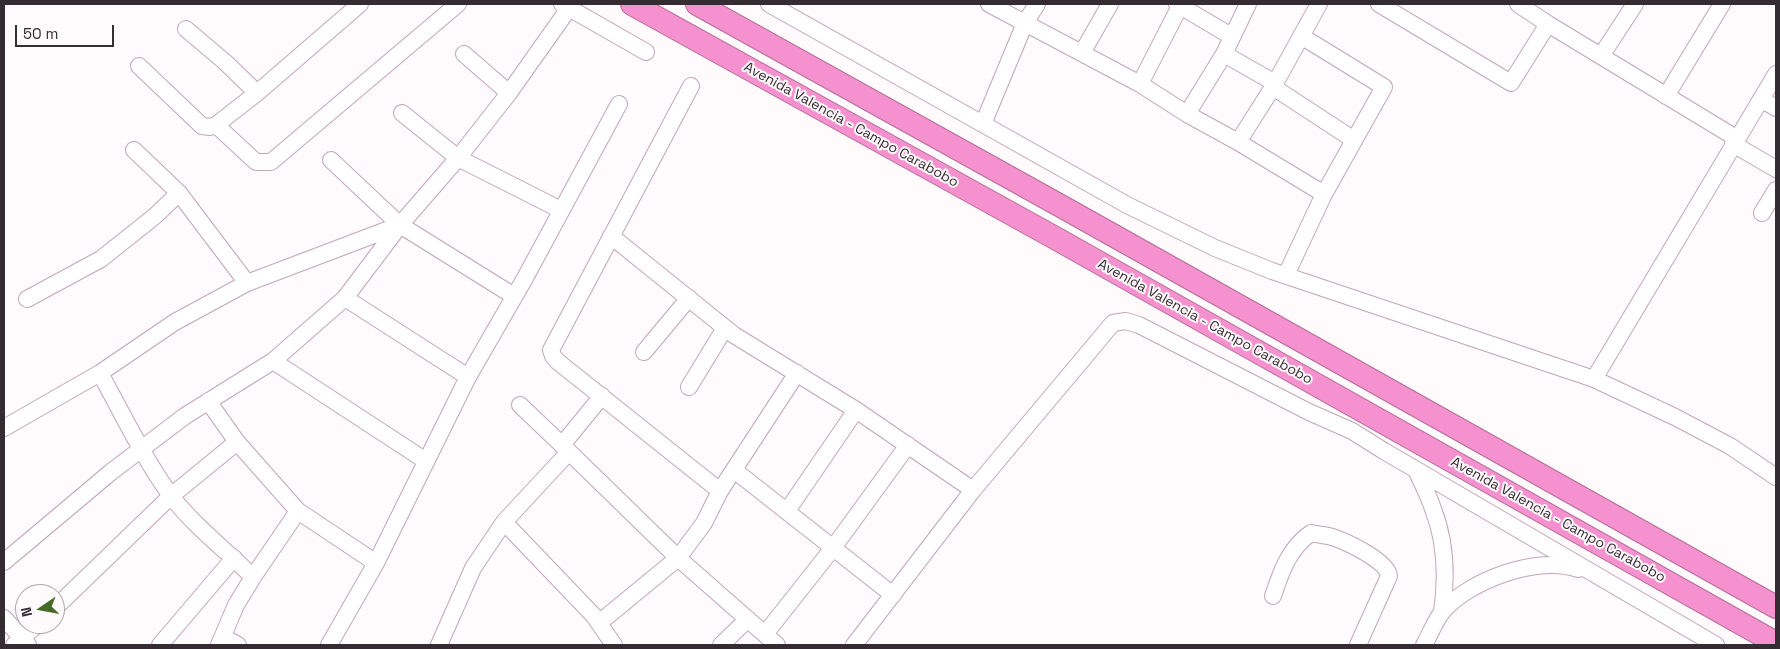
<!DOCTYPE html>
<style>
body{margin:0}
#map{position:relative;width:1780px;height:649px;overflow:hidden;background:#fffafc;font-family:"Space Grotesk",sans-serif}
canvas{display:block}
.frame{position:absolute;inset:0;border:5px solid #352c31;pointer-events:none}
.north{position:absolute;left:15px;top:584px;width:50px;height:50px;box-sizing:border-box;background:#fffafc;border:1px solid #aea8ab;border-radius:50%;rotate:258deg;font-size:14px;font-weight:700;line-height:20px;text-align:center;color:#352c31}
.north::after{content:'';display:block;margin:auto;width:18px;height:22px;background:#456c26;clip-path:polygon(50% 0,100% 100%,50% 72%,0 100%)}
.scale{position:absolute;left:15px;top:25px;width:99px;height:22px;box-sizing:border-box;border:2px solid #352c31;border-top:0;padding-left:6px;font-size:15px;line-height:18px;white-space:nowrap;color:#352c31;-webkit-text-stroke:4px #fffafc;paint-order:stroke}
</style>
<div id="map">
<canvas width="1780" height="649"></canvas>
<div class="frame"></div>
<div class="north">N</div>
<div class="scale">50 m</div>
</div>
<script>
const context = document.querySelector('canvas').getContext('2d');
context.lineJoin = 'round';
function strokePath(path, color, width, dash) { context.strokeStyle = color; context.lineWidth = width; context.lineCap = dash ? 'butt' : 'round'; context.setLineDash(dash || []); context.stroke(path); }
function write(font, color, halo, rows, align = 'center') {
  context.font = font + ' "Space Grotesk",sans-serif'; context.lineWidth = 4; context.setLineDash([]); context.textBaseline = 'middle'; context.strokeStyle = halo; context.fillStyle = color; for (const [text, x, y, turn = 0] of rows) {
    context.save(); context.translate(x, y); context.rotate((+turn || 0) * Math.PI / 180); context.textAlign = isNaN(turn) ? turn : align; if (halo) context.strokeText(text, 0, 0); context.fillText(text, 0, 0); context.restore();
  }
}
const minor = new Path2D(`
 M562,4L646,52
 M769,4L1127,205L1215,248L1272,271L1594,379L1675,417L1730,446L1776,477
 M989,4L1140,84L1187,114L1238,142L1324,194
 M1177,4L1231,36
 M1379,4L1511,83L1548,24
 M1518,4L1548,24L1736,138
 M186,29L225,62L257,93
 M1082,53L1110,4
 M464,54L509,93
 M1224,54L1275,83
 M1601,56L1635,4
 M139,66L202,126L210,127L216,125L256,162H271L458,4
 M1140,84L1181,4
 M691,86L551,350L553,356L557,361L720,491
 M1273,87L1354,140
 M1666,96L1722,4
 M1761,99L1776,108
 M402,113L458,158L561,210
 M1187,114L1224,54L1248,4
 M983,124L1025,23L1037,4
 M216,125L257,93L360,4
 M1238,142L1273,87L1319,4
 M1733,144L1776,169
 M134,150L179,193L247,283
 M331,160L400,225
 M1762,213L1776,190
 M611,236L734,335L856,410L973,490
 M1286,275L1324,194L1384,87L1301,36
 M345,298L468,377
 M27,299L101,259L155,216L179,193
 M644,352L689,298
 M273,361L426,461
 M100,373C122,413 144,459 171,496C195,527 226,550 253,577
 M1594,379L1776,74
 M689,387L725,328
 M602,396L562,445L678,558L777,645
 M208,401L237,442L298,511L376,563
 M520,405L562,445
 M4,428L100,373L175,322L247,283L400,225L514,296
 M734,470L893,595
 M1416,470C1422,483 1429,496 1433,509C1446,542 1447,577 1442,612
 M787,511L856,410
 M504,522L594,616L614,645
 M4,562L111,472L185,416L273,361L345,298L400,225L458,158L509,93L572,4
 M1273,596C1281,572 1289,548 1311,533C1319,535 1328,535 1335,538C1349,543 1387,561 1389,576L1358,645
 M55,608L171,496L237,442
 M4,618L28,645
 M599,623L678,558L704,523L720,491L797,373
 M765,634L833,548L908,445
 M223,637L238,645
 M14,645L38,624
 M160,645L234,558
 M219,645L236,605L253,577L298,511
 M329,645L376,563L468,377L525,278L619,104
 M439,645L473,568L504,522L569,452
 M721,645L748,619
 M854,645L973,490L1113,323L1126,321L1139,325L1309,412L1352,431L1384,451L1716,645
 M1424,645C1430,635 1435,620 1443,611C1470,580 1538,555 1578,569`);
const highway = new Path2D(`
 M632,4L1057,239L1776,643
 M697,4L1068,210L1776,607`);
const streetNames = [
 ["Avenida Valencia - Campo Carabobo",851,125,29],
 ["Avenida Valencia - Campo Carabobo",1205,322,29],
 ["Avenida Valencia - Campo Carabobo",1558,520,29]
];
strokePath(minor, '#bfa7b5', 18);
strokePath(highway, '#b26e97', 24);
strokePath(minor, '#fff', 16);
strokePath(highway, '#f591ce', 22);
write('14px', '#352c31', '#fffafc', streetNames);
</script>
